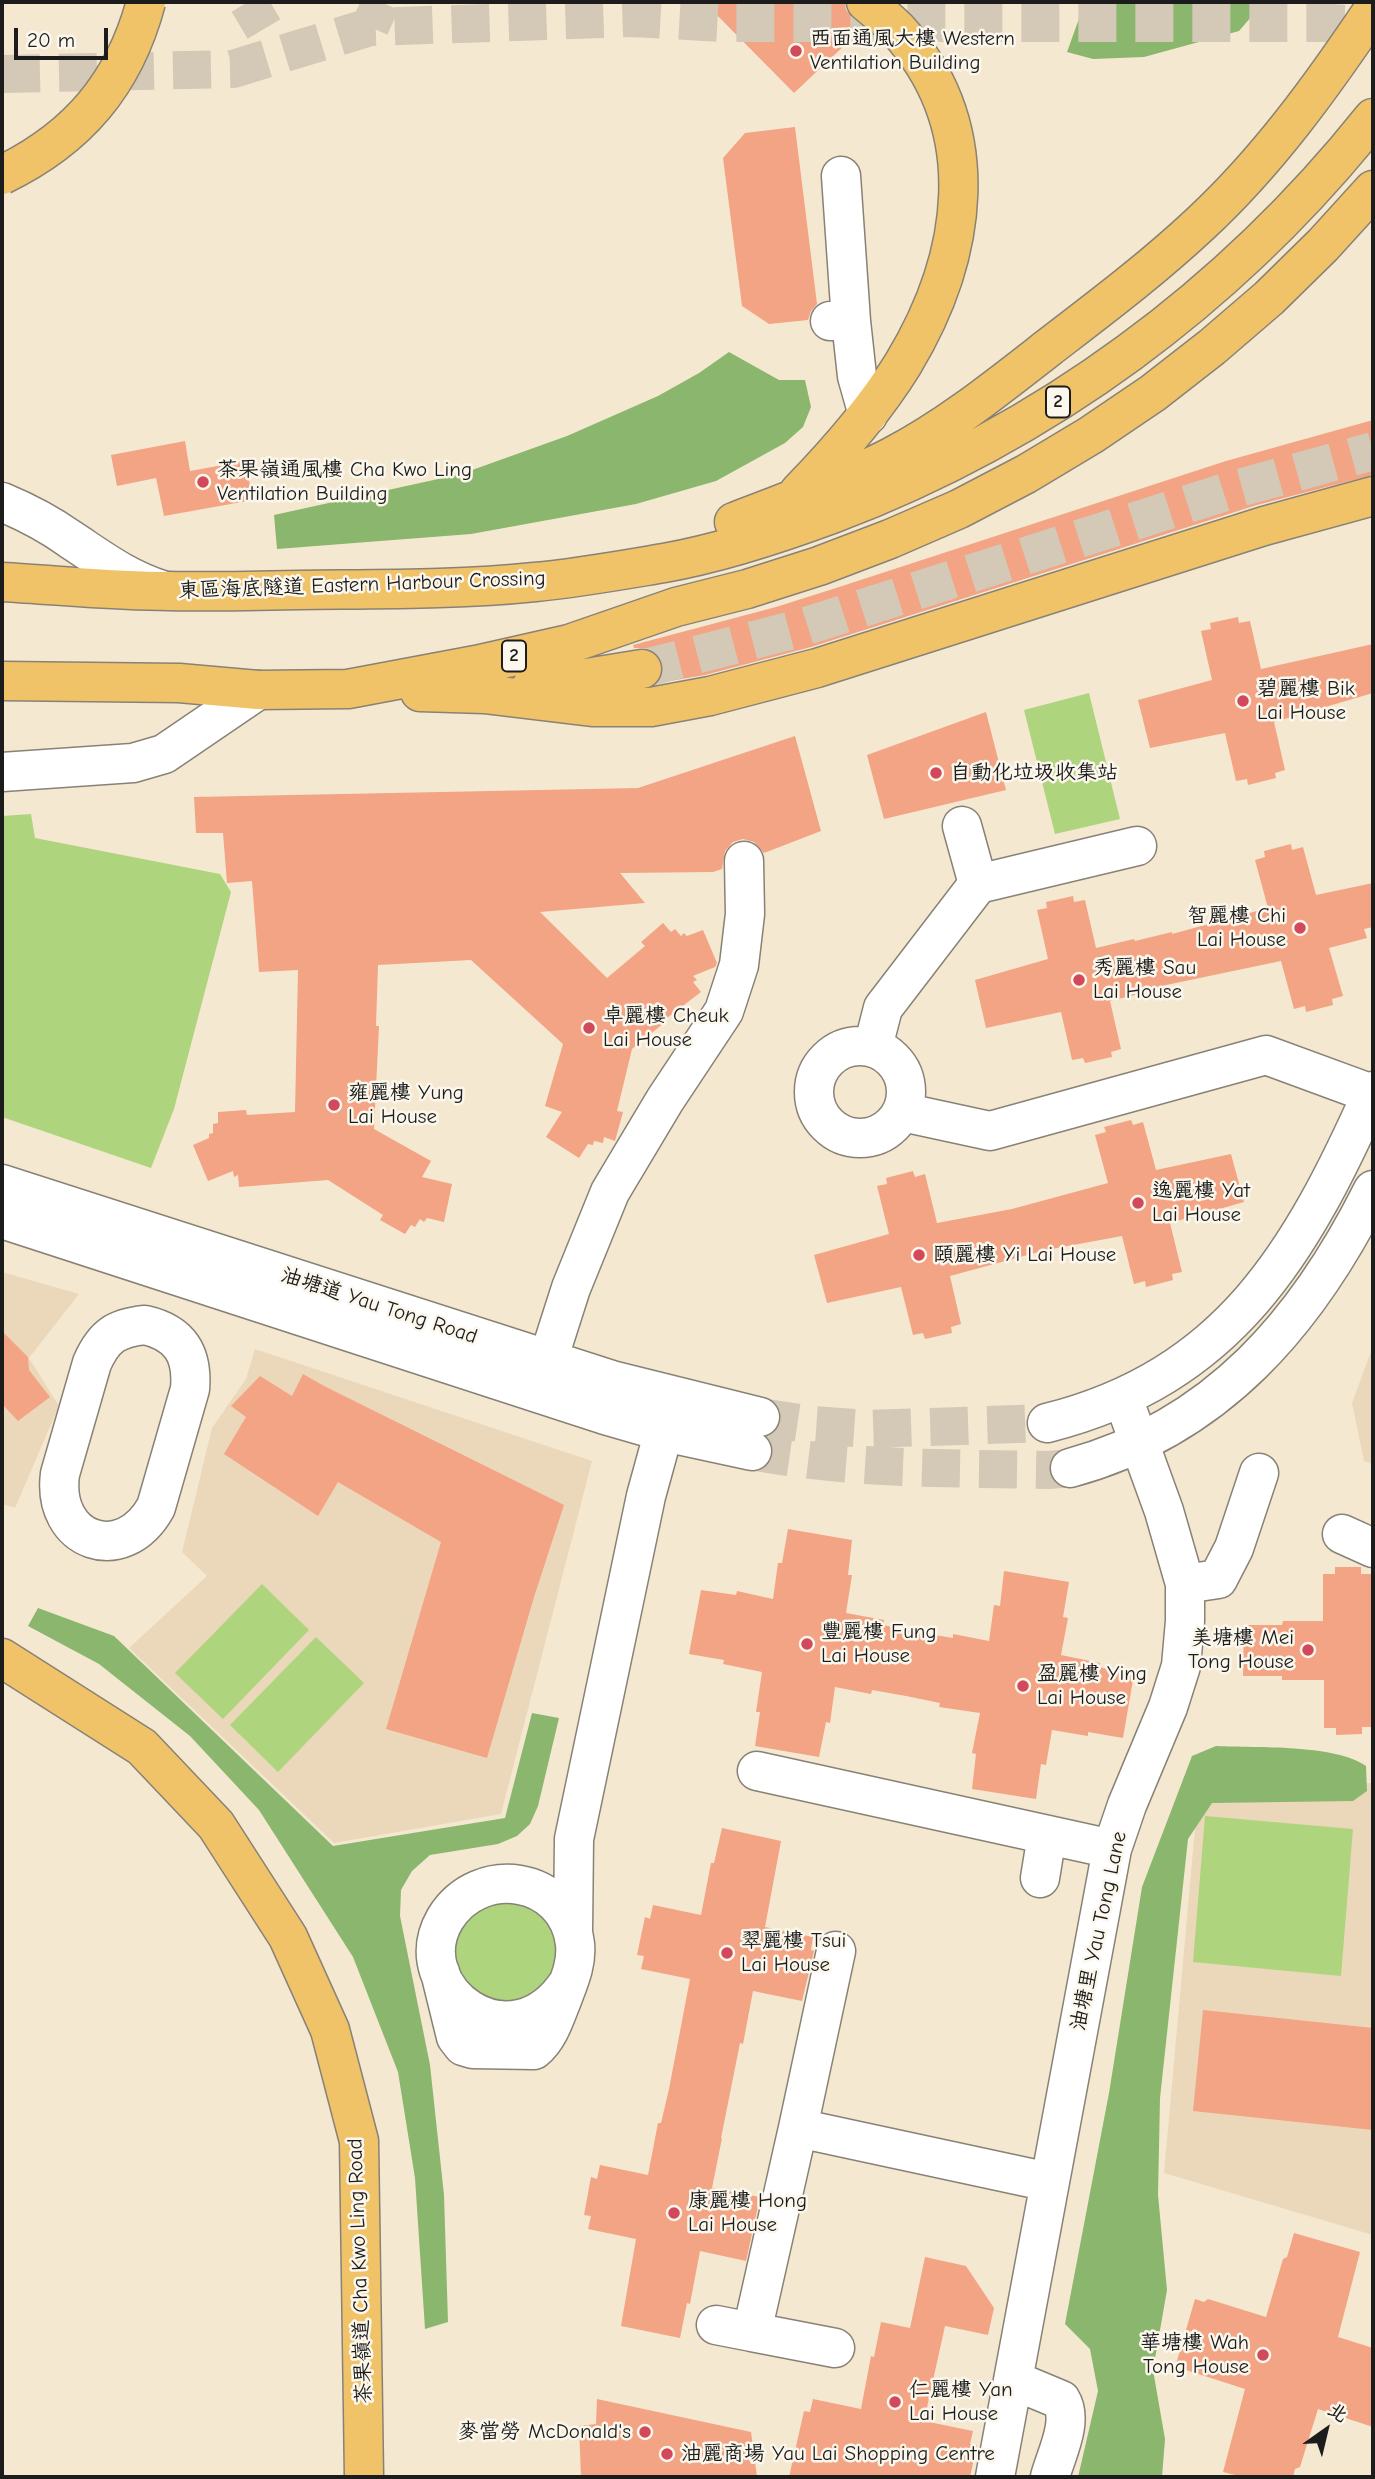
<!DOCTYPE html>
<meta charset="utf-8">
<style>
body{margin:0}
#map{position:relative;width:1375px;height:2479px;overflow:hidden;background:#f5e8d1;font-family:"Comic Neue","LXGW WenKai TC",sans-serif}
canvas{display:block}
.frame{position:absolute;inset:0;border:4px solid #1c1c1c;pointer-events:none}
.north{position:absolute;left:1291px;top:2395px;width:70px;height:70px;-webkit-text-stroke:5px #fbf7ec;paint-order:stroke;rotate:34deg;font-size:19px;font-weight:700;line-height:28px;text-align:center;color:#1c1c1c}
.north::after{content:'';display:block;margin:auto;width:24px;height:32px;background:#1c1c1c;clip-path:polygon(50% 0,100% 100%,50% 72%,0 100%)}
.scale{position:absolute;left:14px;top:28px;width:94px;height:32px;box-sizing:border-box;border:4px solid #1c1c1c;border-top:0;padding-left:9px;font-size:21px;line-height:24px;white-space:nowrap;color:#1c1c1c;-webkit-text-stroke:5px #fbf7ec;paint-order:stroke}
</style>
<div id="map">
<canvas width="1375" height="2479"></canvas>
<div class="frame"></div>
<div class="north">北</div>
<div class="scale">20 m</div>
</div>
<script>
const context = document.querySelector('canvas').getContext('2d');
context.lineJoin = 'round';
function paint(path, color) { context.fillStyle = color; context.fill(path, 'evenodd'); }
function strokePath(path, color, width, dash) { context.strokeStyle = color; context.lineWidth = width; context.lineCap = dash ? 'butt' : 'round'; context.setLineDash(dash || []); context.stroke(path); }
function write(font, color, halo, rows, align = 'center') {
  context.font = font + ' "Comic Neue","LXGW WenKai TC",sans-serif'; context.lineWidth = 5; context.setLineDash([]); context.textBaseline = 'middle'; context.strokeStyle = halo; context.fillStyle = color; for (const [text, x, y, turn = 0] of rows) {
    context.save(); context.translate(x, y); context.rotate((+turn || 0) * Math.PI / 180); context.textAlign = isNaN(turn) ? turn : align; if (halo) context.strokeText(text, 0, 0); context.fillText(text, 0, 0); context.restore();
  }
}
const built = new Path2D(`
 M2,1272L79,1294L29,1358L59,1406L15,1508L2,1504Z
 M1373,1346V1464L1364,1461L1352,1403Z
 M255,1349L592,1461L501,1814L334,1843L129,1648L207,1576L182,1552L212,1428L246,1379Z
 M1373,1783V2235L1164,2173L1197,1806V1785Z`);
const green = new Path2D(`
 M1089,693L1120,819L1055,834L1024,710Z
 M31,814L35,838L220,874L231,892L174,1109L151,1168L2,1117V816Z
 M262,1584L309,1630L223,1719L175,1673Z
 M316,1637L364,1683L278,1772L230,1725Z
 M1205,1816L1353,1829L1341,1976L1193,1962Z
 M453 1953a52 52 0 1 1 104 0a52 52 0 1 1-104 0Z`);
const forest = new Path2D(`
 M1085,2H1264L1239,31L1144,57L1093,59L1067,52Z
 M729,352L779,380H805L811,407L803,427L785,443L716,481L636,504L471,534L277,549L274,515L461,474L567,436L658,396L699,373Z
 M38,1608L114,1636L333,1846L505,1818L532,1713L559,1718L538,1806L530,1824L517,1836L498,1844L430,1855L412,1871L401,1890L400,1916L430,2065L444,2195L448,2322L425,2329L415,2178L398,2072L353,1957L259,1810L190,1736L99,1664L28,1626Z
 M1216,1746C1256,1748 1336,1744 1366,1766L1367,1791L1353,1801L1212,1803L1188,1839L1160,2098L1158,2195L1167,2290L1153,2370L1165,2439L1162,2477H1078L1098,2391L1090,2349L1065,2324L1109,2093L1142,1887L1192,1756Z`);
const building = new Path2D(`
 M704,2H845L846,10L863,28L794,93Z
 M795,127L817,304L811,311L808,320L769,324L742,306L723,158L745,133Z
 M1373,420V475L1257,505L811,647L705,675L658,683L663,676L664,666L659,656L649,648H634L633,645L776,607L836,588L1226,461Z
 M185,441L190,471L245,461L253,500L164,516L156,478L117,486L111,455Z
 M1238,617L1239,623L1250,621L1261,669L1373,644V693L1274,722L1285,770L1275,773L1276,778L1248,785L1247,779L1236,781L1225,733L1150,748L1138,700L1212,680L1201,631L1211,629L1210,623Z
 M986,712L1006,790L884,819L867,755Z
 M795,736L821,831L764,853L754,842L743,839L733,842L725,851L722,869L713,872L620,873L645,903L540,912L607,978L645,946L641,942L663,923L671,932L675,929L681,936L684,933L687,936L703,930L717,963L715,967L693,976L697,980L693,982L701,992L663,1021L664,1023L632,1049L617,1111L623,1112L615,1141L604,1137L603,1143L594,1141L593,1145L588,1144L579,1158L546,1137L562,1112L545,1106L563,1044L471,960L378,965L376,1026H379L374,1129L431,1161L422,1177L452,1184L444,1222L427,1218L424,1222L420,1219L415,1227L411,1225L405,1234L380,1220L383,1215L328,1180L239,1187L238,1175L234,1177L233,1171L208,1181L193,1145L209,1138V1134L213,1133V1124L218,1123V1112L246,1110L247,1115L295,1112L298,970L259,972L252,881L227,883L223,833H196L194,797L638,788Z
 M1291,844L1292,850L1303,847L1316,895L1373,883V927L1364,929L1367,938L1329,948L1343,996L1332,999L1333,1005L1306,1012L1305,1006L1294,1009L1281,961L1147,989V992L1110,1001L1121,1049L1111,1052L1112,1057L1085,1063L1083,1058L1072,1060L1061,1012L986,1028L975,980L1048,959L1037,910L1047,908L1046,902L1073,896L1074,902L1085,900L1096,948L1134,939L1135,941L1172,932V934L1268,908L1255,860L1265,857L1264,851Z
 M1131,1120L1133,1125L1143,1122L1156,1170L1231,1154L1244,1202L1170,1223L1182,1272L1172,1274L1173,1280L1146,1287L1145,1281L1134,1284L1122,1236L1046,1250L950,1276L961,1324L951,1327L952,1333L925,1339L923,1333L913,1335L901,1287L827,1303L814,1255L889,1234L877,1186L887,1184L886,1178L913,1171L915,1177L925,1174L937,1223L1012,1209L1108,1183L1095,1135L1106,1132L1104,1127Z
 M2,1331L28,1357L29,1370L50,1397L18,1421L2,1404Z
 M303,1374L324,1386L564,1505L534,1597L487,1758L386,1729L441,1542L338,1482L318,1516L224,1454L246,1417L231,1406L260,1376L292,1396Z
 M788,1529L852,1540L848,1575H852L846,1613L884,1620L883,1625L917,1632L953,1638V1634L989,1641L994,1605L1000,1606L1004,1571L1069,1582L1063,1617L1068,1618L1061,1655L1100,1663L1099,1667L1134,1674L1123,1738L1088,1732V1736L1052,1730L1046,1765L1041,1764L1036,1799L972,1789L976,1754L972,1753L980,1713L939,1707L940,1703L906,1696L872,1690L871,1694L835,1687L830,1723L826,1722L819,1757L755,1746L760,1712H756L762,1672L723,1664L724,1660L689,1654L701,1590L736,1595L737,1591L773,1599L778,1563H782Z
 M1335,1567H1361V1574H1372L1373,1727H1362V1734L1336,1735V1728H1324V1680H1282V1676H1243L1244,1625H1282L1283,1621H1323V1574H1335Z
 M722,1828L781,1841L765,1927L813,1937L811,1950L814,1951L802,2001L753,1991L743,2044L740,2043L721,2138H722L712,2188L760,2197L746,2261L700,2251L690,2304L687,2303L680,2338L621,2326L636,2239L588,2229L591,2216L584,2215L591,2177L597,2179L600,2165L648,2175L658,2123H661L669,2089L690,1979L641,1969L644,1956L637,1955L645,1917L650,1919L653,1905L701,1915L711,1863H714Z
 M1203,2010L1373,2028V2130L1193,2111Z
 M1294,2233L1360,2252L1338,2337L1373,2348V2427L1318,2409L1300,2467L1295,2469L1293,2477H1243L1223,2472L1245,2389L1186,2370L1184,2367L1176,2364L1195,2299L1204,2302L1208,2299L1266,2317L1283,2259L1287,2257Z
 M925,2257L966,2266L994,2308L988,2335L945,2326L924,2421L973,2431L970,2444L977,2445L970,2477H789L804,2411L810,2412L813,2399L861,2409L871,2356L874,2357L881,2322L910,2328Z
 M597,2399L751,2432L757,2477H581L579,2426L596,2424Z`);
const minorTunnel = new Path2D(`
 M248,2L264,29
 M370,27L381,2
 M760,1417L813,1425L869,1429L1047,1423
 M752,1451C850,1470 950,1468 1049,1470L1070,1468`);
const highwayTunnel = new Path2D(`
 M2,74L233,69L370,27L632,18L723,23H1331L1373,25
 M642,669L800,628L1232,490L1373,451`);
const minor = new Path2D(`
 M841,176L851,321
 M830,321H851L857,376L868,415
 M2,502C26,512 49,524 70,539C102,560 125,578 162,590
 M2,772L133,763L164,754L258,690
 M978,884L1137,846
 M814 1092a46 46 0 1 1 92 0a46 46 0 1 1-92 0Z
 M873,1047L883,1008L978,884L962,826
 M902,1112L990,1131L1266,1055L1372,1094
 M2,1184L615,1381L760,1417
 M2,1219L605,1415L664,1432L752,1451
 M145,1325C180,1333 193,1354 190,1389L156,1507C123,1567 51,1542 60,1474L92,1363C104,1336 116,1328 145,1325Z
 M548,1360L571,1288L610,1192L665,1100L724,1011L739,965L745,914L744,861
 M1047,1423C1230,1377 1301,1252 1373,1091
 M1070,1468C1217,1428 1307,1322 1373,1190
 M1342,1534L1373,1548
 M1185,1584L1218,1579L1234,1548L1259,1473
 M757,1771L1112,1849
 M1040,1878L1047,1835
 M573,1931L574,1839L646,1496L670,1409
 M836,1951L798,2128L1049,2182
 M440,1972L456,2037L463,2046L473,2049L534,2050C549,2038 555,2017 562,2000C569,1981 577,1964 575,1944C567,1876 479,1863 445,1919C404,1989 511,2069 568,1983
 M798,2128L752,2332L835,2348
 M716,2325L752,2332
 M1013,2380L1061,2400C1074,2421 1056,2455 1050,2477
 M995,2477L1112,1849L1127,1805L1168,1707L1181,1666L1185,1621V1584L1164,1511L1123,1398`);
const major = new Path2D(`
 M2,1658L142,1747L216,1825L288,1937L330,2030L359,2141L364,2477`);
const highway = new Path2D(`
 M799,492C837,453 874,411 903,364C967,258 988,129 898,30C888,20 877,11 866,2
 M734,522C787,501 841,483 891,457C947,428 998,387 1048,348C1100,308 1152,269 1200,224C1267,162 1322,86 1373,10
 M2,582C57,585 114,591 169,591C213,592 256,591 299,590C378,589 457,590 535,582C578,578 622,570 664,563C721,553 778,534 832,514C1046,433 1231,296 1373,118
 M2,681L179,683L258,690L348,689L476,665L569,644L676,607L747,589L819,566L890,539L959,509L1026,474L1091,435L1153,393L1212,347L1269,298L1323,245L1373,190
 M531,687L642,669
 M420,692L484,694L592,707H651L710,696L817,668L1264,526L1373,496`);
const highwayBridge = new Path2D(`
 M2,175C78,138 124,84 146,2`);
const markers = [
 [796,51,7,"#d1495b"],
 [203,482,7,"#d1495b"],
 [1243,701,7,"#d1495b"],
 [936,773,7,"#d1495b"],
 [1300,928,7,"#d1495b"],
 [1079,980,7,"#d1495b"],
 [589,1028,7,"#d1495b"],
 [334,1105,7,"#d1495b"],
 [1138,1203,7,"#d1495b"],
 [919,1255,7,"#d1495b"],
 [807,1644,7,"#d1495b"],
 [1308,1650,7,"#d1495b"],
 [1023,1686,7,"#d1495b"],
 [727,1953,7,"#d1495b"],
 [674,2213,7,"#d1495b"],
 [1263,2355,7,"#d1495b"],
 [895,2402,7,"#d1495b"],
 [645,2432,7,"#d1495b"],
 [667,2454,7,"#d1495b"]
];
const shields = [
 [1058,402,24],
 [514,656,24]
];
const shieldNames = [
 ["2",1058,402],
 ["2",514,656]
];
const poiNames = [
 ["西面通風大樓 Western",810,39],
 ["Ventilation Building",810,63],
 ["茶果嶺通風樓 Cha Kwo Ling",217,470],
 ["Ventilation Building",217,494],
 ["碧麗樓 Bik",1257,689],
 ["Lai House",1257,713],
 ["自動化垃圾收集站",950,773],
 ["智麗樓 Chi",1286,916,"right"],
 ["Lai House",1286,940,"right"],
 ["秀麗樓 Sau",1093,968],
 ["Lai House",1093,992],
 ["卓麗樓 Cheuk",603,1016],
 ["Lai House",603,1040],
 ["雍麗樓 Yung",348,1093],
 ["Lai House",348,1117],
 ["逸麗樓 Yat",1152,1191],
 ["Lai House",1152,1215],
 ["頤麗樓 Yi Lai House",933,1255],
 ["豐麗樓 Fung",821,1632],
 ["Lai House",821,1656],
 ["美塘樓 Mei",1294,1638,"right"],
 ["Tong House",1294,1662,"right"],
 ["盈麗樓 Ying",1037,1674],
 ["Lai House",1037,1698],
 ["翠麗樓 Tsui",741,1941],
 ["Lai House",741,1965],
 ["康麗樓 Hong",688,2201],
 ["Lai House",688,2225],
 ["華塘樓 Wah",1249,2343,"right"],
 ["Tong House",1249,2367,"right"],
 ["仁麗樓 Yan",909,2390],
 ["Lai House",909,2414],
 ["麥當勞 McDonald's",631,2432,"right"],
 ["油麗商場 Yau Lai Shopping Centre",681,2454]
];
const streetNames = [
 ["東區海底隧道 Eastern Harbour Crossing",362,585,-2],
 ["油塘道 Yau Tong Road",379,1306,18],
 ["油塘里 Yau Tong Lane",1099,1931,-78],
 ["茶果嶺道 Cha Kwo Ling Road",360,2271,-92]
];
paint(built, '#ebd8ba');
paint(green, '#aed47e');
paint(forest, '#8ab66d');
paint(building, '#f2a484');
strokePath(minorTunnel, '#d4c9b6', 38, [38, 19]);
strokePath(highwayTunnel, '#d4c9b6', 38, [38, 19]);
strokePath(minor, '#888276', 41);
strokePath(major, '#888276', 41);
strokePath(highway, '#888276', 41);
strokePath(minor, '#fff', 38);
strokePath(major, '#f1c369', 38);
strokePath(highway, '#f1c369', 38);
strokePath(highwayBridge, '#888276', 41, []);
strokePath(highwayBridge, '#f1c369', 38);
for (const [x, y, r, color] of markers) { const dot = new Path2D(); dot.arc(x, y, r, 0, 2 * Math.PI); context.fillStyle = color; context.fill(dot); strokePath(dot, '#fbf7ec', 2.5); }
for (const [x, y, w] of shields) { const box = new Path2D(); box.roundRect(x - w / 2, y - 15.5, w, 31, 5); context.fillStyle = '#fbf7ec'; context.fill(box); strokePath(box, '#1c1c1c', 2); }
write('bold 19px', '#1c1c1c', null, shieldNames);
write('21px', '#1c1c1c', '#fbf7ec', poiNames, 'left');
write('21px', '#1c1c1c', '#fbf7ec', streetNames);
</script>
